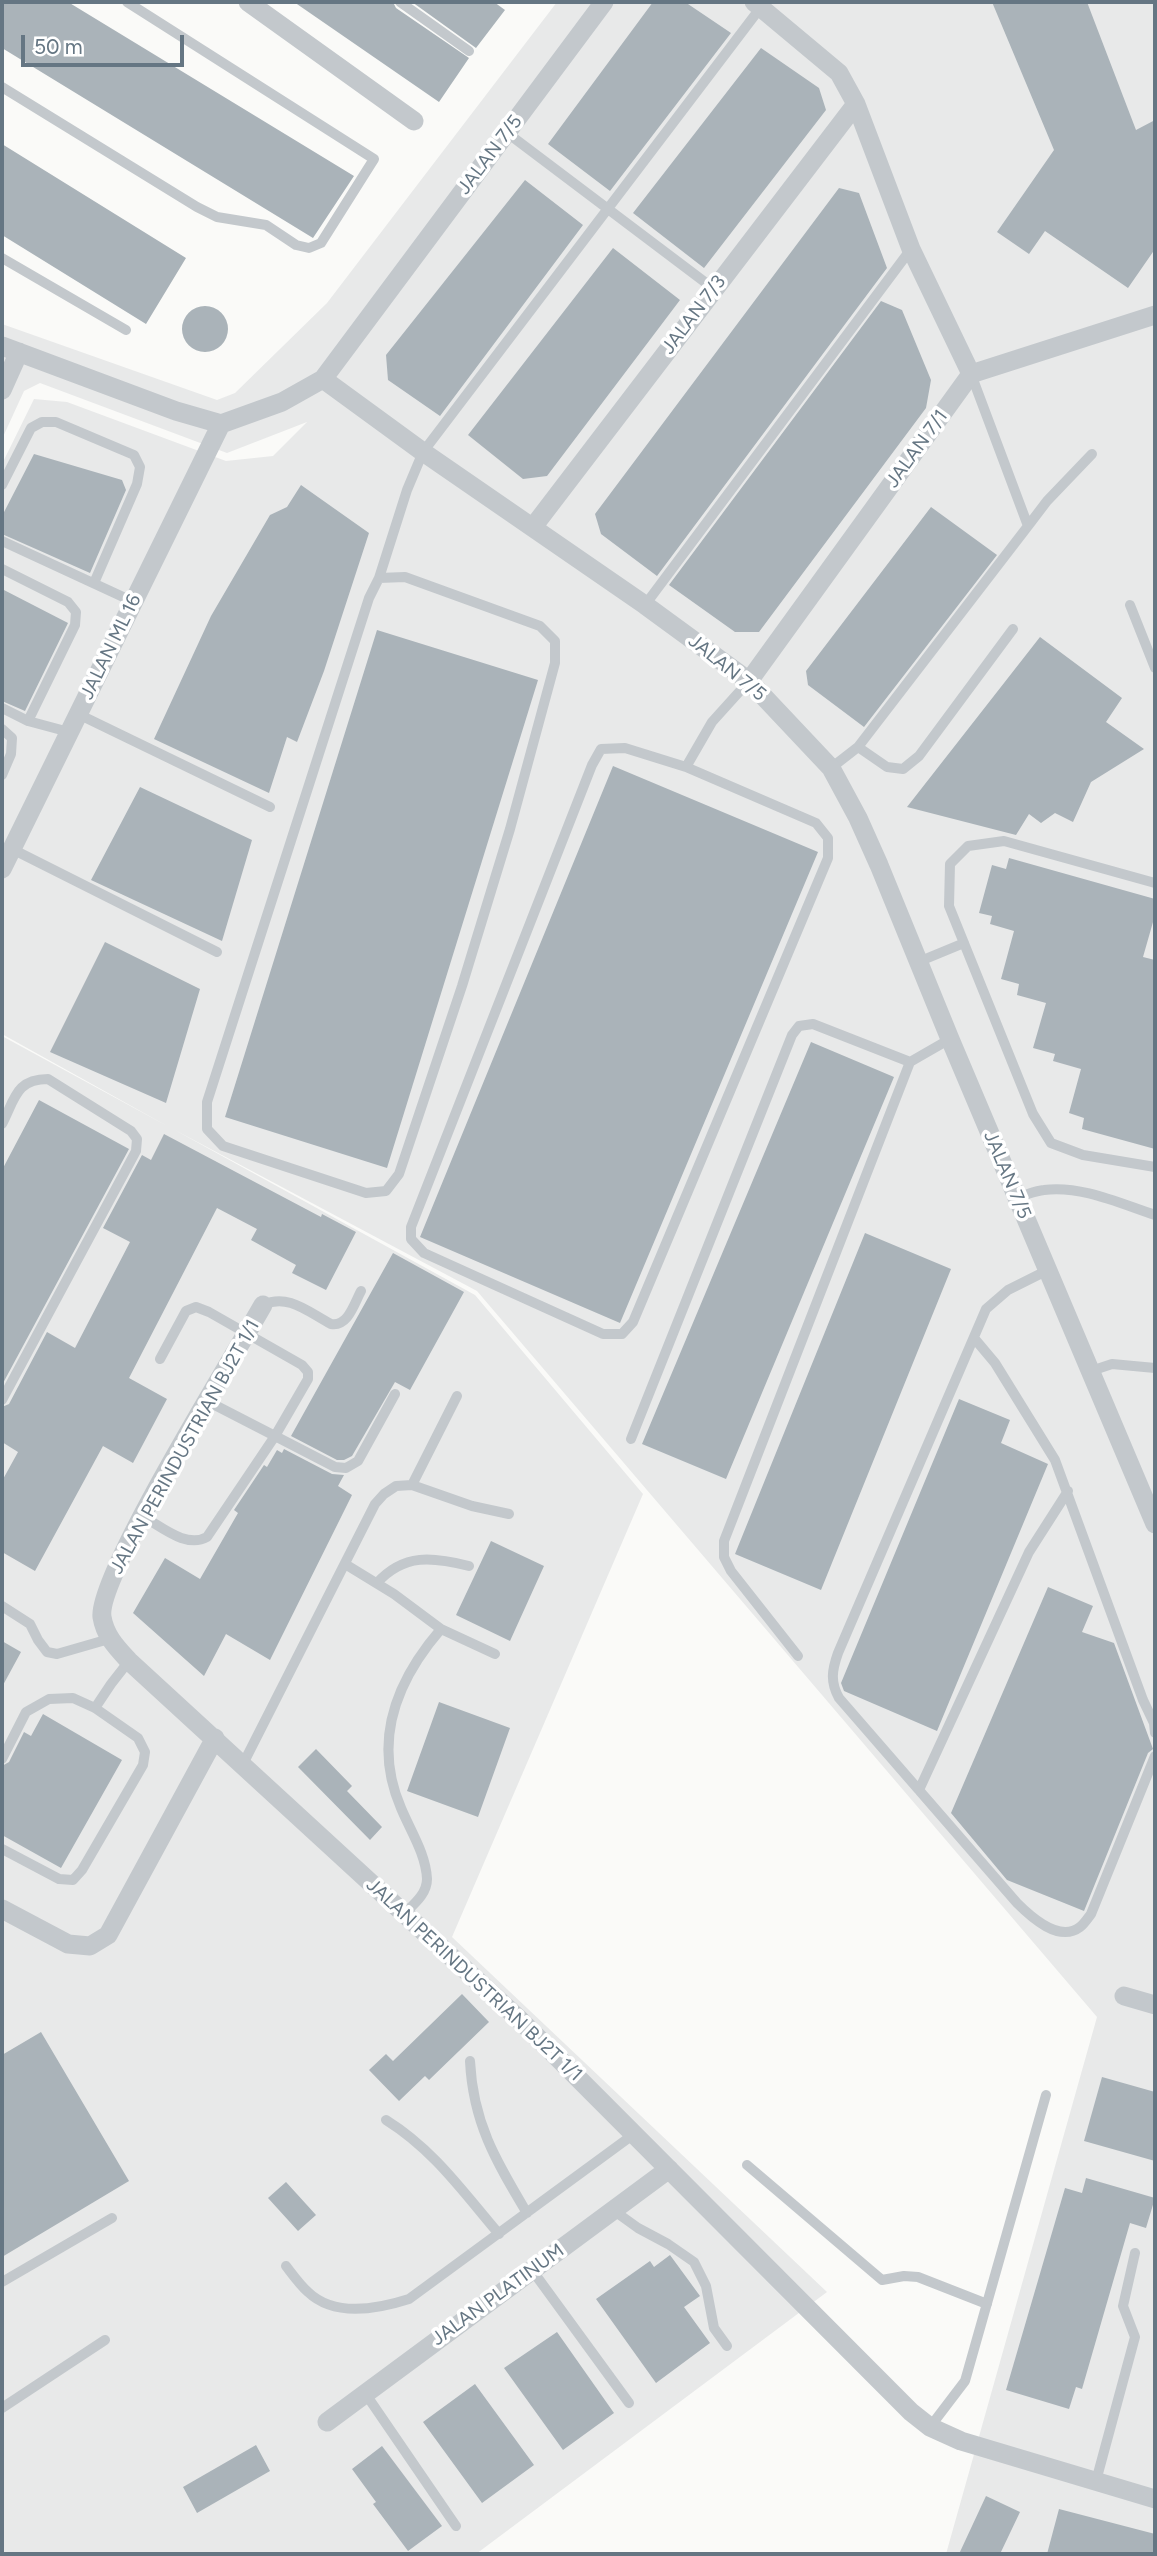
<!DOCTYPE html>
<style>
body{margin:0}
#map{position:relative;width:1157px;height:2556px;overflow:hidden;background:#fafaf8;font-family:Figtree,sans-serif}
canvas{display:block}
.frame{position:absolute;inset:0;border:4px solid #657683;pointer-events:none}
.scale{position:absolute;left:21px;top:35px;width:163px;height:32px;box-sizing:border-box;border:4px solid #657683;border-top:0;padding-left:9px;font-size:21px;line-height:24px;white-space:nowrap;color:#657683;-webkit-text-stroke:5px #fff;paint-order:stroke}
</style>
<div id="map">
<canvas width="1157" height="2556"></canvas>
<div class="frame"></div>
<div class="scale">50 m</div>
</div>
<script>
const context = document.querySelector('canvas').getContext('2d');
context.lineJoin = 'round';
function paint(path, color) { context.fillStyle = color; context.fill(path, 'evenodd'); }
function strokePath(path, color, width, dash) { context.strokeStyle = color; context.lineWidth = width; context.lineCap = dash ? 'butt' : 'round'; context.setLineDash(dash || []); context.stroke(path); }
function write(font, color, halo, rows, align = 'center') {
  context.font = font + ' Figtree,sans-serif'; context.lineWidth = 7; context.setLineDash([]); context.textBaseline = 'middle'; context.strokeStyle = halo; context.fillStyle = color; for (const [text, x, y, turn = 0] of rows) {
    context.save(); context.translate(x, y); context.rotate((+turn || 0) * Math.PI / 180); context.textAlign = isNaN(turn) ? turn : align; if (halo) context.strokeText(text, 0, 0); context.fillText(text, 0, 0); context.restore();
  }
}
const built = new Path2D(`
 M557,2H1155V2554H946L1097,2017L477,1291L173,1129L475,1295L643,1494L452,1937L827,2292L476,2554H2V1036L169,1127L2,1034V464L34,399L67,402L226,461L273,456L307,422L227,453L40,383L24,391L2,439V324L217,400L235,393L327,303Z`);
const building = new Path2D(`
 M2,2H68L354,176L313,238L2,48Z
 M294,2H393L396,8L469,58L439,102Z
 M412,2H494L505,10L476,48Z
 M653,2H685L731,33L610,191L548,144Z
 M992,2H1087L1136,130L1155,120V249L1128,288L1045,231L1029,254L997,232L1054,150Z
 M761,48L819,88L826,110L704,268L633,213Z
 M2,144L186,258L146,324L2,235Z
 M525,180L583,225L440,416L388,380L386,355Z
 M839,188L859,193L887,268L657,576L601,534L595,514Z
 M613,248L680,300L547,476L523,479L468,435Z
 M881,301L902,310L931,380L926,408L759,632H735L669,585Z
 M182 329a23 23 0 1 1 46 0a23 23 0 1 1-46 0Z
 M34,454L122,480L126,490L90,573L2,534V516Z
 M301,485L369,533L324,671L297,742L287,737L269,793L154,739L211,616L270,515L287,507Z
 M931,507L997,555L864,727L808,685L806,671Z
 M2,589L68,623L25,711L2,701Z
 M377,630L538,680L387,1168L225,1117Z
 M1040,637L1122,698L1106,722L1144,749L1091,782L1073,822L1055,813L1041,823L1029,814L1016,835L907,807Z
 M613,766L818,852L620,1323L420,1237Z
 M140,787L252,840L222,941L91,880Z
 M1009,858L1155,899V915L1143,957L1155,960V1149L1082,1129L1084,1118L1069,1113L1081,1069L1053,1061L1055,1054L1033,1048L1046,1003L1017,995L1019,984L1001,979L1014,931L990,924L992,916L979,913L992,865L1006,869Z
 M105,942L200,989L166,1103L50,1052Z
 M811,1042L894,1077L726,1479L642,1444Z
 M39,1100L129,1149L2,1385V1170Z
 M164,1134L321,1217L322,1214L356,1232L326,1290L292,1273L296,1265L251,1240L257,1229L217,1208L129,1378L167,1399L133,1463L103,1446L35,1571L2,1552V1481L18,1452L2,1442V1407L9,1404L47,1332L75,1348L130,1242L103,1228L142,1155L151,1160Z
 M865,1233L951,1269L821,1590L735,1554Z
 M393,1253L464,1292L410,1390L395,1382L352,1456L344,1460H337L291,1436Z
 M959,1399L1010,1420L1001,1443L1048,1464L937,1731L844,1691L841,1683Z
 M284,1449L332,1474L344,1475L338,1486L352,1495L270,1660L226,1634L204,1676L133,1613L165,1558L200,1579L238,1513L234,1510L264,1465L267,1467L277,1450L282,1453Z
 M491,1541L544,1566L510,1641L456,1615Z
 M1048,1587L1093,1606L1082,1632L1114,1643L1153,1749L1148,1753L1084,1911L1007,1880L951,1813Z
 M2,1641L21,1652L2,1687Z
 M439,1702L510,1728L478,1817L407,1791Z
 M43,1714L122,1760L61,1868L2,1835V1766L9,1762L24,1732L31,1736Z
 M316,1749L352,1786L347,1791L382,1827L370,1840L298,1767Z
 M462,1994L489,2022L429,2080L425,2076L399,2101L369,2070L386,2054L393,2061Z
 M41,2032L129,2181L2,2257V2055Z
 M1102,2077L1155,2092V2161L1084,2141Z
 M1086,2178L1155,2198L1146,2228L1130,2223L1082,2389L1076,2387L1069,2409L1006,2390L1065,2188L1082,2193Z
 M286,2182L316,2215L298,2231L268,2198Z
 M670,2255L700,2296L684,2307L710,2343L656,2383L596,2299L650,2261L654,2267Z
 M557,2332L614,2413L563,2450L504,2368Z
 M475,2384L534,2465L482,2503L423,2422Z
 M256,2445L270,2471L197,2513L183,2487Z
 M382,2446L442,2526L408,2551L373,2504L376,2502L352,2469Z
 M986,2496L1020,2512L1000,2554H959Z
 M1059,2509L1155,2534V2554H1047Z`);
const lane = new Path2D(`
 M400,2L469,51
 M2,87L197,207L217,217L266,225L296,245L309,248L321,243L374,159L127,2
 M506,132L714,289
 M2,258L126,330
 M2,485L31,428L42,422H56L134,455L140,467L137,484L94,583
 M1028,526L1047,501L1092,454
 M2,541L134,602
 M2,569L68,602L76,612L75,625L28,721
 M379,578L405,577L540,626L555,641V663L510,829L462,986L399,1174L386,1191L366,1193L223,1146L207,1129V1102L369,598L379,578L407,490L423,452L761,7
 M645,605L911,249
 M1130,605L1155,668
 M2,708L28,721L69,732
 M78,714L270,807
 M2,729L12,738L11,754L2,775
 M858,747L887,767L903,769L919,756L1013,629
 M686,767L816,823L828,838V858L633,1322L622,1334H603L424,1253L411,1239V1227L592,765L601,749L625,748L686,767L712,722L749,681
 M831,768L858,747L1028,526L971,374
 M12,849L217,952
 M1155,883L1004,841L968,846L950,864L949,906L1033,1114L1051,1143L1083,1155L1155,1167
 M918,962L964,943
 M2,1124C15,1099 16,1079 48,1079L131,1131L137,1139L136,1151L2,1400
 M1017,1197C1026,1195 1035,1191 1044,1190C1081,1185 1121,1204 1155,1215
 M1048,1270L1008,1290L986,1309L838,1653C832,1670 830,1682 839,1698L1017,1903C1031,1917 1059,1943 1080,1927C1084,1924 1088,1918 1091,1914L1155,1756
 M263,1305C288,1293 308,1312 331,1324C348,1327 354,1304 361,1291
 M974,1338L995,1363L1055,1460L1143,1700L1154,1723L1155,1733
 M160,1359L186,1311L196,1307L209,1312L302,1365L308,1372V1379L275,1436L335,1467L346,1468L358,1461L395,1394
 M1091,1371L1112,1364L1155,1368
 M631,1439L792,1035L799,1026L813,1024L910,1062
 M412,1485L457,1396
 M142,1516C161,1526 186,1549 207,1537L275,1436L207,1401
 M345,1564L394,1594L441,1629L495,1654
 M377,1583C404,1553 433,1557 469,1566
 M2,1606L30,1624L38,1640L47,1652L57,1654L109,1639
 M798,1656L731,1571L724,1557V1541L910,1062L950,1039
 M95,1708L111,1684L129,1661
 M2,1759L26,1712L49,1699L73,1698L95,1708L138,1738L145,1752L143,1765L82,1870L73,1880L59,1879L2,1849
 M243,1764L375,1504L384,1494L396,1486L412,1485L472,1506L509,1514
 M919,1790L1029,1552L1068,1491
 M404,1914C414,1904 427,1894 427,1879C426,1854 410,1830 401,1808C372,1741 396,1681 441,1629
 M470,2061C473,2123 496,2161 527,2213
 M386,2120C434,2150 463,2192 499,2234
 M747,2165L882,2280L904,2276L918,2277L987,2304
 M613,2210L638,2228L668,2244L694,2262L706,2286L714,2328L727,2346
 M286,2266C293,2275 300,2285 308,2292C335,2318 378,2309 409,2299L634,2134
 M532,2270L629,2403
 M2,2282L112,2218
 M365,2393L456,2526
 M2,2408L105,2340
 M930,2427L965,2381L1046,2095
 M1096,2481L1135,2337L1123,2306L1135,2253`);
const street = new Path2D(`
 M248,2L414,121
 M754,2L839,73L856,104L911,249L971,374
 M2,346L176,411L221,424L282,402L323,379L604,2
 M323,379L423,452L645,605L749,681L831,768L858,818L879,865L950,1039L1155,1524
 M2,390L19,352
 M533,527L856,104
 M749,681L971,374L1155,315
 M2,869L221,424
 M263,1305C236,1353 96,1578 102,1617C105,1636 117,1648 129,1661L519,2019L911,2412L930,2427L961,2441L1155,2499
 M2,1909L68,1944L90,1946L108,1935L215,1738
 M1124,1996L1155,2005
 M327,2422L669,2169`);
const streetNames = [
 ["JALAN 7/5",490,155,-53],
 ["JALAN 7/3",694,315,-53],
 ["JALAN 7/1",917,449,-54],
 ["JALAN ML 16",111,647,-64],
 ["JALAN 7/5",727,668,39],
 ["JALAN 7/5",1007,1175,67],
 ["JALAN PERINDUSTRIAN BJ2T 1/1",185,1447,-61],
 ["JALAN PERINDUSTRIAN BJ2T 1/1",474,1980,43],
 ["JALAN PLATINUM",498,2295,-36]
];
paint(built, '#e8e9e9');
paint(building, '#aab3b9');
strokePath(lane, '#c3c8cc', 10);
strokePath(street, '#c3c8cc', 19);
write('19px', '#657683', '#fff', streetNames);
</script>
